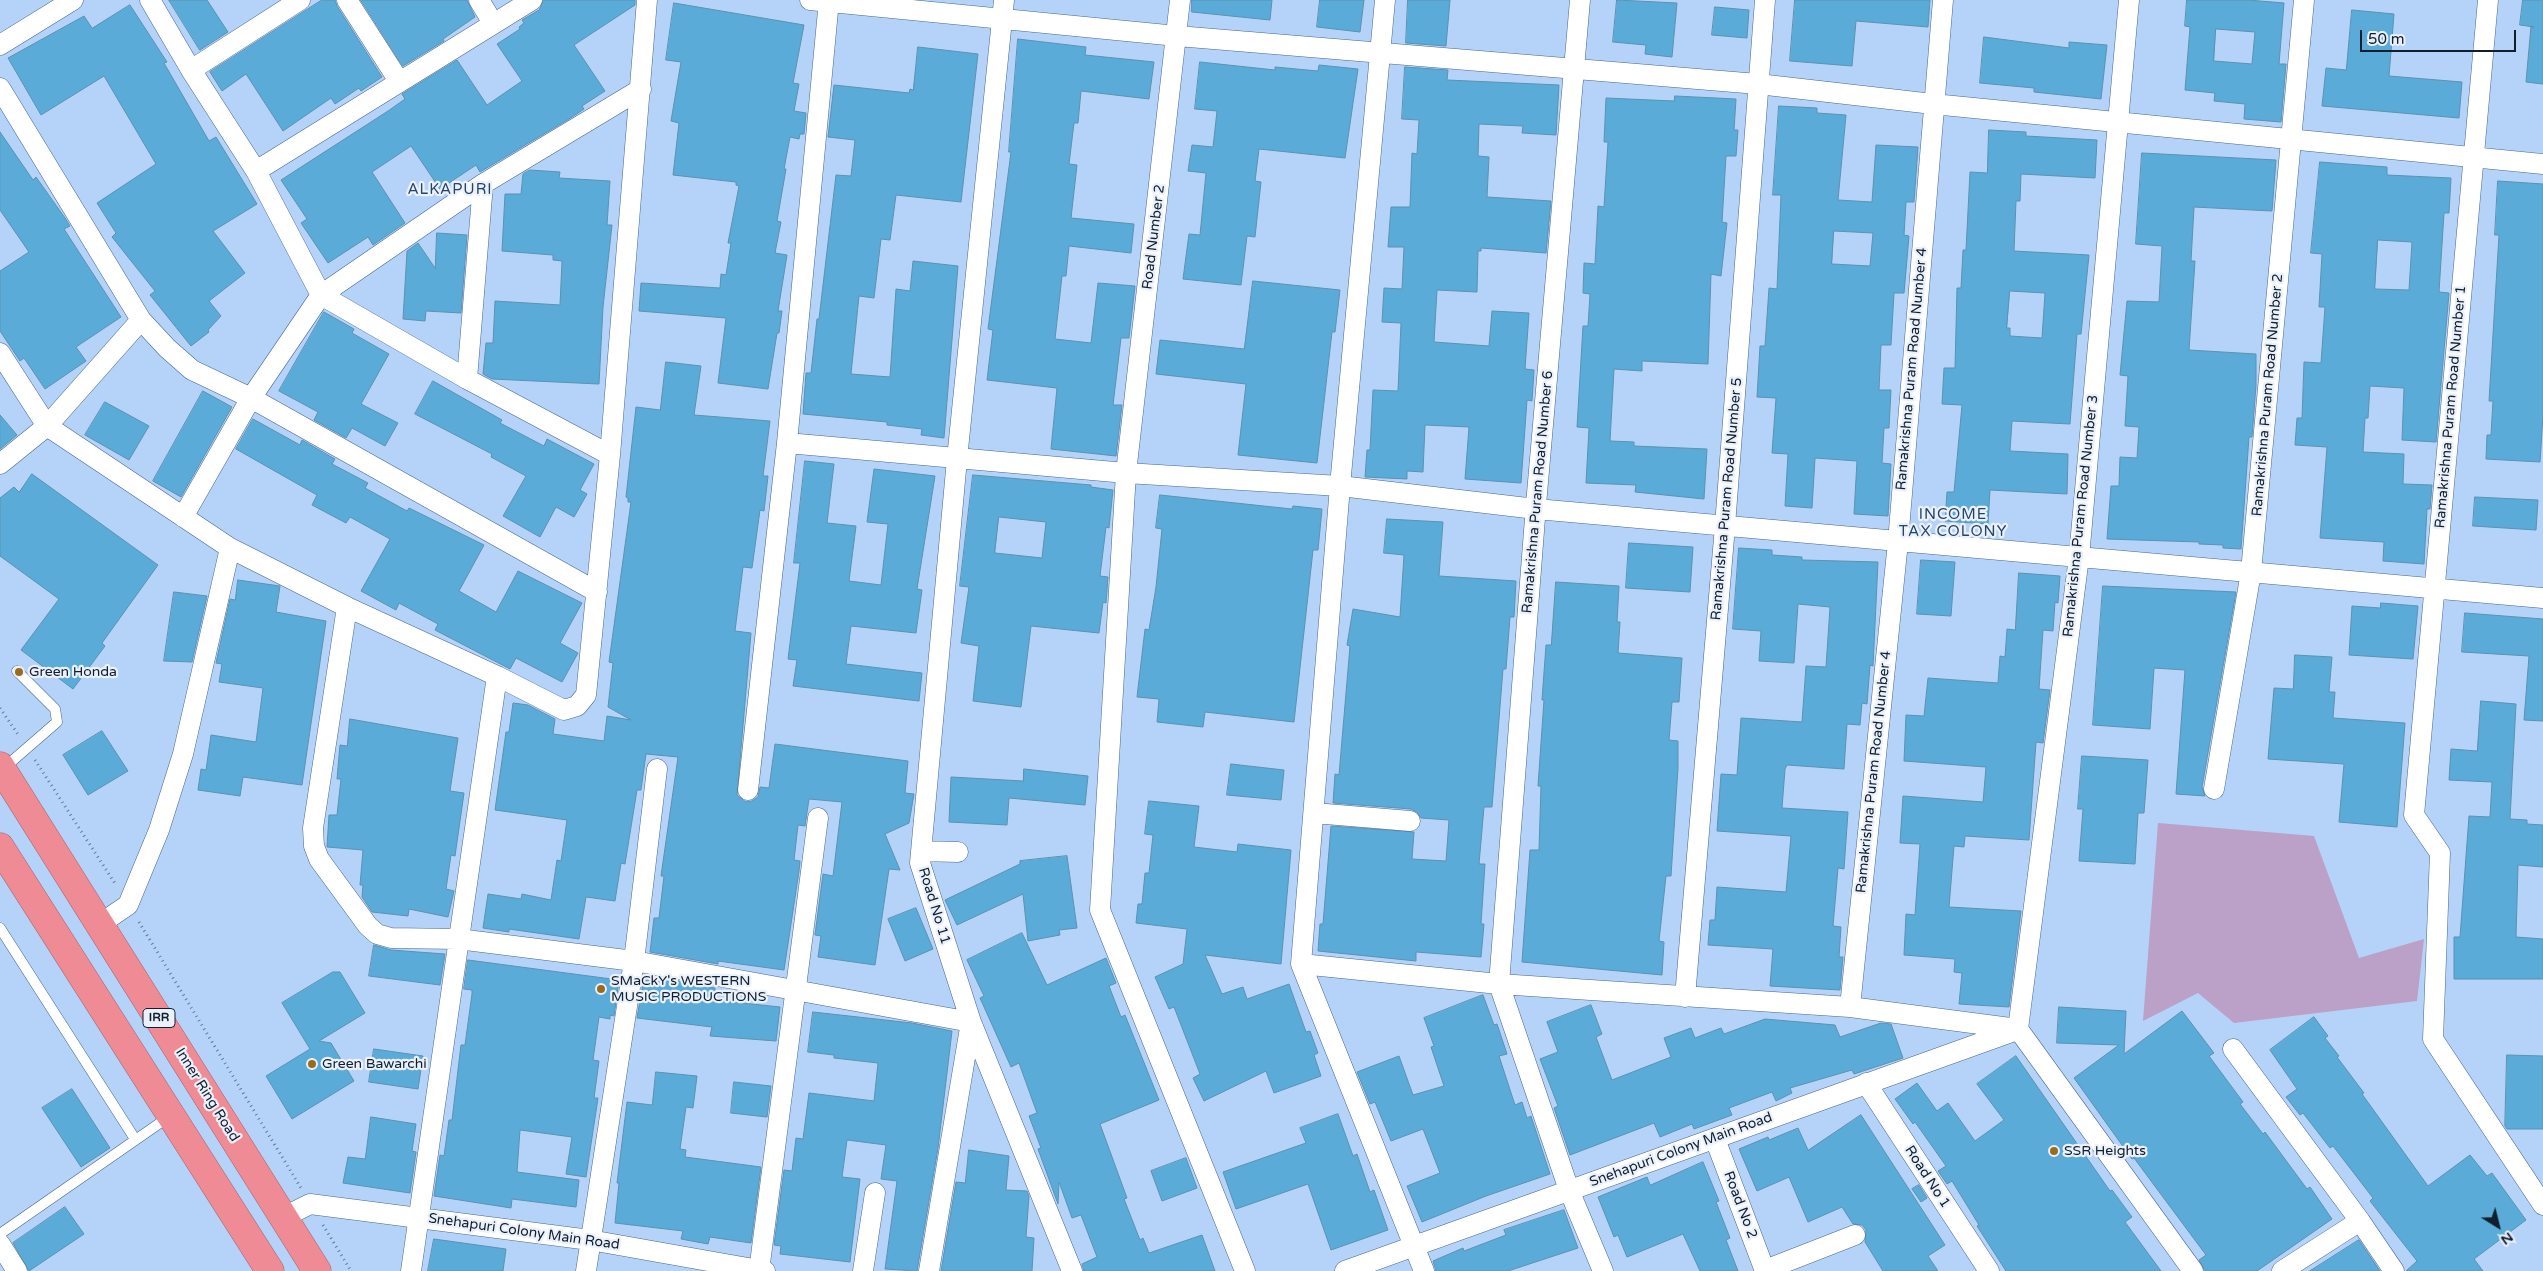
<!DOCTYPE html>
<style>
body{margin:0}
#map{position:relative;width:2543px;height:1271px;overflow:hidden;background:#b5d2f8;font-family:"Varela Round",sans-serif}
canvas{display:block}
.north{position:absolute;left:2473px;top:1201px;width:50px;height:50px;-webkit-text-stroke:4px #eaf1fb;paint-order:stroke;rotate:144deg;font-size:14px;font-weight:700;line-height:20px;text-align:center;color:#101e2f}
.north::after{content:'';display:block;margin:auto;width:18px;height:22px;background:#101e2f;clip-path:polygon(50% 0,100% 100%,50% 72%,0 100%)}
.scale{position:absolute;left:2360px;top:30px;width:156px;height:22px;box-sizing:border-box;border:2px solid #101e2f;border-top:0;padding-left:6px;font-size:15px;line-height:18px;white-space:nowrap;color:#101e2f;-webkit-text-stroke:4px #eaf1fb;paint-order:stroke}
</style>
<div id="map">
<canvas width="2543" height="1271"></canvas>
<div class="north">N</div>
<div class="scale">50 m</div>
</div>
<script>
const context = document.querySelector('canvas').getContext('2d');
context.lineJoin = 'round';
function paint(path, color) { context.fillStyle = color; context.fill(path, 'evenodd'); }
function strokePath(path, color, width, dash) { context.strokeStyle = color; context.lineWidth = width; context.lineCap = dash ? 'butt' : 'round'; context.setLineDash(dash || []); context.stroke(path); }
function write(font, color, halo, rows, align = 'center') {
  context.font = font + ' "Varela Round",sans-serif'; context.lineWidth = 4.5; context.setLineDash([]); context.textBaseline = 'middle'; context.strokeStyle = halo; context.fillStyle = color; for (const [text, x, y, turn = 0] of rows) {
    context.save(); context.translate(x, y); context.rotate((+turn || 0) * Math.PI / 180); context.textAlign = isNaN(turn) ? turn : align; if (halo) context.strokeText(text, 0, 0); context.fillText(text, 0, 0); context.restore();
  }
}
const green = new Path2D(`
 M2158,823L2314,836L2359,958L2424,939L2417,1001L2234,1023L2198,993L2143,1021Z`);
const building = new Path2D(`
 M169,0H207L228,32L200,50Z
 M322,0H335L337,6L382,77L361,91L359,88L335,104L331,98L283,131L246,74L222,91L210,72Z
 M361,0H467L475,17L443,39L444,41L403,66Z
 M544,0H635V5L574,45L605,91L582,106L584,109L569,119L480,172L476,165L440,189L411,146L372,172L405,223L373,245L368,237L328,263L301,223L307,219L281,180L388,111L405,99L402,94L457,60L487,105L522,81L497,44L520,29L519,27L524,23L522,20L539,10Z
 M1192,0H1272L1270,20L1192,12Z
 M1320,0H1364L1360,32L1317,27Z
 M1408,0H1450L1446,46L1406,43Z
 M1617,0L1677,3L1672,57L1645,54L1646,45L1613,42Z
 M1795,0H1930L1928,27L1856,21L1852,66L1790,61Z
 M2187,0H2248L2284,3L2279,64H2286L2281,122L2244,119L2245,104L2214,101L2215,93L2185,90L2190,27L2185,26ZM2216,29L2255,32L2252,64L2214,61Z
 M2523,0H2543V84L2526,82L2531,26L2534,27L2520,25Z
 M674,3L804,25L793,83L799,84L794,111L806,113L804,134H800L799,139L790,137L784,169H786L777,221L781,222L775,253L787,255L778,311H782L779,333H777L768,389L718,383L726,318L639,311L641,283L720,288L721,274L726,275L731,243H728L739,186L736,185V182L673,175L679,123L671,121L681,62L666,60Z
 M130,5L167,62L164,63L209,141L216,137L257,204L213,231L245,273L209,301L221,316L208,330L209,332L191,346L150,295L155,291L112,237L116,233L97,203L156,164L104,76L41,115L8,58L84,16L92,28Z
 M1715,7L1749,10L1747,38L1712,35Z
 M2352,10L2394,14L2389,76L2462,82L2459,118L2322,106L2326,68L2346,70Z
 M1984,37L2069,48V42L2107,45L2101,99L2034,92V88L1980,83Z
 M1018,39L1086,47L1085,55L1154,62L1149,99L1081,91L1078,123H1074L1069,164L1077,165L1071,218L1134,224L1131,253L1069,246L1066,276H1062L1055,339L1091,343L1098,283L1135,286L1129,338H1121L1113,405H1122L1116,456L1051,449L1057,388L987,380L993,330L988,329L1011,152H1009Z
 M918,47L978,54L961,202L896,195L890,240L881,239L874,298L859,296L851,374L890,377L896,289L910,291L913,261L958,266L944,438L921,435L922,429L887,425V422L803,414L806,373H811L817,319H819L836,175L851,176L855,140L828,137L834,85L909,93L910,89L913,90Z
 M1200,62L1275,70V67L1318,71L1319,65L1358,69L1345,158L1259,149L1255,181L1261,182L1255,237L1247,236L1241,285L1183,279L1189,234L1200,235L1206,173L1188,171L1192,145L1213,147L1217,111L1195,109Z
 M1405,67L1448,70L1447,80L1559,85L1556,135L1522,133L1523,126L1479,124L1478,156L1489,157L1487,197L1551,201L1546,253L1481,248V251H1478L1477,292L1437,290L1434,342L1489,346L1492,311L1529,313L1525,369L1534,370L1532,401L1527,400L1521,483L1465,479L1469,427L1425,425L1423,472L1407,471V479L1365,477L1367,450H1370L1373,390L1398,391L1401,323L1382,322L1384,288L1402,289L1404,247H1388L1391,207H1410L1412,153L1417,154L1419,120L1402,119Z
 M1675,96L1736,99L1734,130H1738L1736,156H1726L1722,222L1727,223L1721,276L1711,274L1708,364L1642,361V371L1614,369L1610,441L1634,442V446L1707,449L1704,499L1635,492L1636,485L1586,483L1589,428L1577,427L1583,326H1588L1590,294L1583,293L1584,263L1595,264L1598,206L1604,207L1608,142H1604L1606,98L1674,101Z
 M1779,106L1817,108V113L1846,115L1838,200L1872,202L1876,145L1918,147L1914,202H1906L1904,235L1909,236L1904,293H1894L1891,345H1881L1879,390H1891L1889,428H1884L1882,463L1891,464L1888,516L1854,514L1857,461L1815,458L1812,508L1785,506L1788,454L1772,453L1776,398L1757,397L1760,346H1765L1769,288L1777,289L1781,195H1773ZM1834,231L1873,233L1870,266L1832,264Z
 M1989,130L2026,132V136L2097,140L2095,178L2021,174L2020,201H2016L2014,251L2089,255L2081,334H2077L2070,424L2012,421L2010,451L2068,454L2067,494L1990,490L1988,524L1945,521L1947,492H1954L1962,405L1942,404L1944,368H1955L1957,288H1961L1963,250H1966L1970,172L1987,173ZM2010,291L2045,293L2042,338L2010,336V328H2007Z
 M0,132L33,180L36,177L65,218L70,226L64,229L121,317L76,347L86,361L45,389L24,358L20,361L0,331V271L29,252L0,210Z
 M2142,153L2276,160L2272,211L2194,207L2191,261H2195L2189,350L2256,354V385L2252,437H2249L2241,549L2223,548V545L2199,544V542L2107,539L2111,486H2119L2120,457L2137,458L2139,427L2125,426L2128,376L2120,375L2127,301L2159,302L2162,246L2136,244Z
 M2320,162L2387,167V175L2451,178L2449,213H2444L2439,292L2449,293L2436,442L2402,440L2404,388L2370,386L2368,418H2365L2363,452L2404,454L2403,484L2432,485L2430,509H2427L2424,564L2383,561L2384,542L2320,538L2327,447L2295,445L2297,418H2302L2304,362L2321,363L2325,307H2319L2322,254L2311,253ZM2378,240L2412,242L2409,290L2375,289Z
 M530,170L560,172L559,178L610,181L607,225H612L603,307L599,384L492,379L483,374L486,343H493L495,301L560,305L562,261L553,260V255L502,251L505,194H521L523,174Z
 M2498,181L2543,184V415L2540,462L2486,459L2487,435H2491L2493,401H2489L2499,235H2495Z
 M437,233L467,235L461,313L426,311L425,321L403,319L407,251L418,243L435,268Z
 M1253,281L1340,290L1335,332H1332L1317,463L1238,455L1246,384L1156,374L1160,340L1244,349Z
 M324,312L354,329L352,333L389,354L361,404L398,423L385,446L352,428L346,438L314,420L318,412L279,391Z
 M666,362L701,366L694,415L770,421L763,476H768L764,511L760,510L752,568L743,567L735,631L751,633L737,795L746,802L752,801L758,797L760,787L769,788L775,744L908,761L905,793L914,794L909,823L885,834L900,870L889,869L875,965L818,957L821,936L815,935L823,874L833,876L842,802L809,799L805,826L798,825L794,860L800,861L799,871L784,970L718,961V964L650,952L654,918H659L664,876H661L678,757L646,754L641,790H637L625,864L621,863L615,901L586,897L579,939L509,929V932L483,928L488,894L521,899L522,894L551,900L557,860L561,861L567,820L495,810L506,732H509L513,703L528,705L555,719L553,734L604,741L607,716L631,720L608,707L613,663L609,662L631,502H628V498L626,497L636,407L660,410Z
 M433,381L502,420L500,423L544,446L547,439L594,464L580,490L587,494L574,517L556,507L540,537L503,516L526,476L491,457L492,454L415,414Z
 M203,391L232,407L181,497L153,481Z
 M105,402L149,426L129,460L85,435Z
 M0,415L17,435L0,449Z
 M253,419L300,445L302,440L335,459L332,464L368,483L365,488L407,511L409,508L484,545L459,591L496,612L518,571L582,603L560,643L578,653L562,682L516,658L510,669L435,630L438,624L399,603L396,610L361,591L390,539L350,517L346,523L312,505L317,495L236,449Z
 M805,461L834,464L827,523L856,526L849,581L881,585L888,524L867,522L874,469L935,476L917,589L922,590L916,633L851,626L846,664L922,673L919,701L793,686L797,660L788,659L800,563H794Z
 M32,474L158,565L102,643L105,646L73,689L21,650L59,599L0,556V498L14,487L19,492Z
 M973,475L1091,485V487L1113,490L1109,528L1106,527L1100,576L1108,577L1106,603L1103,602L1099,633L1031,626L1021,707L973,701L979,646L961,643L969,587L960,586ZM999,517L1046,522L1042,558L995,553Z
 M1160,495L1292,509L1293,506L1322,509L1318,550H1313L1294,722L1205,712L1203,727L1157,722L1159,699L1137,697L1145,629L1149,630L1156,587L1162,529L1156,528Z
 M2475,497L2538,500L2536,530L2473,526Z
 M1387,519L1443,522L1439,576L1516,581L1514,617H1510L1506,669H1503L1492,807H1484L1479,864H1485L1481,924H1484L1481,957L1416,952V961L1318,951L1320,924H1323L1331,826L1414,832L1412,859L1446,861L1449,820L1421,818L1417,812L1411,809L1333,803L1335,774L1339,775L1350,646L1347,645L1353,609L1400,617L1404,555L1384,553Z
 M1629,543L1693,547L1690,592L1626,588Z
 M1739,548L1772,550V555L1802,557V560L1878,562L1873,666L1870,665L1867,704L1862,703L1860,725L1847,724L1844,769L1787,765L1785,769L1782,808L1848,812L1844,869L1838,868L1833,926L1841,927L1839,957H1843L1840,990L1770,986L1773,949L1708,945L1710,920H1715L1717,887L1786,892L1791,836L1717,831L1721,774L1737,775L1741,718L1802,722L1806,666L1826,667L1830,607L1798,604L1794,663L1759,661L1761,631L1733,629Z
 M1921,560L1955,562L1951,616L1917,614Z
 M2019,573L2060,576L2058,603L2055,602L2053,631L2043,630L2039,689L2050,690L2043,743L2036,742L2029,840L1965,836L1964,847L1954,846L1949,907L2021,911L2009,1007L1959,1004L1962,973L1954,972L1955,959L1904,955L1906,914L1915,915L1920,844L1900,843L1903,796L1983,802L1986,767L1904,761L1906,715L1924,716L1928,678L1998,683L2000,656L2005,657L2007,629L2015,630Z
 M238,580L280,586L276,612L326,621L302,785L243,777L240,796L198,790L201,769L206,770L211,735L256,742L263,688L219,682L222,664L216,663L230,599L235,600Z
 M1556,582L1619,586L1617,622H1620L1618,653L1682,658L1679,702H1672L1669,740L1678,741V768L1671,876H1666L1659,941L1664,942L1662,975L1522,962L1530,850H1539L1541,786H1538L1544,700H1542L1546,645H1551Z
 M2103,586L2236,592L2202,787L2205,796L2176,794L2185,670L2154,668L2150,729L2093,725Z
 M174,592L207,596L192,662L164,661Z
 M2381,603L2418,606L2413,659L2349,655L2352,606L2380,608Z
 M2465,613L2543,619V721L2524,720L2529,656L2462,652Z
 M2295,655L2332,657L2329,692H2335L2333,718L2405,723L2397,827L2339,822L2344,764L2268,759L2274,688L2293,689Z
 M2481,701L2516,704L2510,819L2527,820V824L2543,825V867L2518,865L2516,937L2543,939V979H2454V937H2460L2469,816L2490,817L2492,782L2449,780L2451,749L2477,751Z
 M350,719L458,738L450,791L464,793L455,856L451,855L446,889L454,891L448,917L409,909L408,916L372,912L362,897L363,885H360L363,850L327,847L329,815H337L341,779H337L340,745L347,746Z
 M102,731L128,771L88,795L63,755Z
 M2082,756L2148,760L2144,813H2138L2135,864L2079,861L2083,809H2078Z
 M1231,764L1284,770L1281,800L1227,795Z
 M1024,769L1088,776L1085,805L1009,798L1007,825L949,822L951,777L1023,781Z
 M1149,801L1199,806L1194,847L1237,852L1238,844L1291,850L1281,964L1205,955L1222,994L1243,987L1247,999L1289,984L1306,1032L1310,1031L1318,1053L1314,1055L1321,1076L1274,1093L1266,1071L1204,1101L1193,1078L1200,1074L1174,1007L1169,1009L1155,977L1183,964L1187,929L1136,923L1138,904H1142L1145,873H1149L1153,835L1145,834Z
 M1067,856L1077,928L1059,930L1060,935L1028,941L1023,894L957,925L945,900L1020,864V861Z
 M916,908L933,949L905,961L888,919Z
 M1022,933L1047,985L1106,958L1116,983L1109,986L1121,1017L1125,1015L1159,1100L1100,1124L1127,1198L1124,1199L1140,1240L1143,1238L1149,1253L1202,1235L1215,1271H1084L1082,1264L1097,1257L1081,1215L1072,1218L1059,1182L1058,1204L1038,1149L1041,1148L1029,1116L1037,1113L1019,1063L1011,1067L980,998L984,996L967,960Z
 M374,945L391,950L445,954L440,985L369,976Z
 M468,960L619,980L614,1016L610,1015V1019L599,1017L593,1060L599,1061L594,1098H598L586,1177L566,1174L572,1137L520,1130L517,1172L579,1180L576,1207L512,1199L511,1208L434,1196L440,1155L444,1156L449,1120H452L461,1045H465L472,994V990L464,989Z
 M333,972H340L365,1013L319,1041L331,1043L354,1081L292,1119L266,1076L310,1049L282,1003Z
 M647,975L715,988L714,1000L780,1007L776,1041L710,1036L712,1027L637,1018L643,983H645Z
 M1483,995L1494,1025L1497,1024L1507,1054L1499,1056L1515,1105L1522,1102L1527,1118L1531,1116L1550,1174L1486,1196L1422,1222L1407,1186L1440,1173L1423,1129L1391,1141L1375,1102L1370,1104L1357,1072L1399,1056L1413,1095L1444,1086L1431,1047L1434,1046L1424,1018Z
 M1591,1005L1602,1034L1596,1037L1612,1080L1671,1057L1664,1038L1691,1028L1695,1038L1721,1028L1724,1034L1765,1019L1835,1025L1840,1037L1881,1023L1891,1024L1903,1058L1854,1074L1852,1070L1790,1088L1792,1093L1776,1101L1772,1092L1729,1108L1732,1115L1694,1129L1692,1124L1660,1137L1654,1123L1570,1155L1554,1108L1558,1106L1540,1059L1558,1052L1547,1022Z
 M2059,1007L2126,1011L2124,1054L2182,1011L2214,1053L2209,1056L2243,1102L2240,1104L2263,1134L2265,1132L2307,1189L2310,1187L2332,1219L2257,1271H2205L2199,1260L2206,1255L2134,1158L2132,1159L2074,1078L2119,1045L2057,1043Z
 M813,1012L912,1023L952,1031L938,1148L917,1271L885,1269L897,1181L881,1179L886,1145L847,1140L842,1177L860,1179L850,1262L780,1254L781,1246L774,1245L784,1170L792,1171L796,1138L803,1139L809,1093L874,1101L878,1063L834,1058V1055L808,1052Z
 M2314,1017L2328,1036L2325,1038L2339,1056L2337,1057L2364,1093L2362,1094L2428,1186L2470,1155L2487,1176L2492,1173L2526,1220L2474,1259L2483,1271H2406L2417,1261L2370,1201L2373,1198L2333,1146L2330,1148L2303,1113L2300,1115L2286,1097L2297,1089L2270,1050Z
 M374,1049L423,1056L418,1089L369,1082Z
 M2507,1055L2543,1056V1129H2507L2505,1126Z
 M2016,1056L2110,1191L2112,1190L2132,1217L2125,1222L2161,1271H2006L1977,1226L1979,1225L1952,1181L1947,1184L1938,1171L1946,1166L1915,1122L1913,1124L1895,1099L1917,1083L1937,1111L1948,1103L1975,1141L2004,1120L1977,1084Z
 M656,1072L697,1076L693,1108L686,1107L680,1149L686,1150L685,1157L761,1167L751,1243L710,1237L708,1244L681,1239L683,1231L615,1223L619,1183H617L627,1102L652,1105Z
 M734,1082L771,1086L767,1117L731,1113Z
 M72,1089L110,1148L81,1167L42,1108Z
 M1338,1114L1353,1156L1357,1154L1370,1192L1374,1190L1388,1230L1331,1250L1308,1184L1236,1209L1223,1172L1306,1143L1300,1128Z
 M1861,1115L1945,1245L1928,1256L1938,1271H1883L1865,1242L1866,1230L1862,1225L1853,1224L1842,1207L1808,1222L1789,1177L1757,1191L1739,1149L1768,1137L1769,1140L1798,1128L1808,1150Z
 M371,1117L416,1124L412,1151L416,1152L410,1193L343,1183L348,1157L365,1159Z
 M969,1150L1009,1156L1006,1190L1027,1191L1029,1196L1026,1237L1034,1238L1032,1271H941L956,1182L965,1183Z
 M1186,1158L1197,1188L1162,1201L1151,1171Z
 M1703,1162L1719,1201L1716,1202L1730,1238L1726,1240L1738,1271H1700L1683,1234L1627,1257L1618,1235L1614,1237L1598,1197L1647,1177L1650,1185Z
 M1919,1185L1927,1198L1921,1202L1912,1189Z
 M65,1207L84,1234L29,1271L13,1243Z
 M1564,1210L1578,1248L1508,1271H1436L1433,1261L1463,1248L1464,1251L1506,1235L1504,1230Z
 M434,1239L506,1249L503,1271H428Z
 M2359,1240L2380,1271H2310Z`);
const path = new Path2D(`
 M0,708L19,736
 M35,760L116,885
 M139,922L301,1188
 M323,1225L351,1271`);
const lane = new Path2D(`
 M4,768L57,722L55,709L17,671
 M0,928L135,1139
 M0,1234L170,1116`);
const street = new Path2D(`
 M150,0L191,70L256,171L321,295L467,379L610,455
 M347,0L399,81
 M479,0L493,23
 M810,0L1177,36L1758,84L1933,104L2543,164
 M1004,0L957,459L920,863L971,1022L1072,1271
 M1180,0L1126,473L1100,910L1245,1271
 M1385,0L1340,486L1301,964L1424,1271
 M1580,0L1536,505L1499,984L1569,1190L1603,1271
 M2488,0L2414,815L2440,853L2433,1039L2543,1205
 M0,45L73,0
 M191,70L300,0
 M0,88L141,320L167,348L192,370L251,398L597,592
 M256,171L532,0
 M0,353L47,426L230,548L347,607L497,676L564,710L577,706L586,695L610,455L647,0
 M467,379L483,184
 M787,443L1126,473L1340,486L1536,509L2543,598
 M0,464L47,426L141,320
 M183,517L251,398L321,295L483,184L641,89
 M347,607L313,828L314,846L319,859L368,926L377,934L391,938L458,939L634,961L971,1022L929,1271
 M2214,789L2251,572L2304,0
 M748,790L787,443L829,0
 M1314,813L1410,821
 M921,851L958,852
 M100,924L128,905L159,830L183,754L230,548
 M1301,964L1499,984L1850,1007L2018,1029L2193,1271
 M1685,997L1725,526L1765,0
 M1850,1007L1898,542L1943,0
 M2018,1029L2079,557L2129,0
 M2233,1049L2360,1221L2394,1271
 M1866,1083L1989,1271
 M1715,1139L1765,1271
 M284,1217L310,1204L590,1240L765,1271
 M0,1244L17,1271
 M1765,1270L1855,1235
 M411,1271L497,676
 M586,1271L634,961L657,769
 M759,1271L818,818
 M863,1271L875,1193
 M1345,1271L2014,1031
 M2282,1271L2360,1221`);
const highway = new Path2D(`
 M0,766L317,1271
 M0,847L270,1271`);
const markers = [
 [19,672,5,"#9a6b1d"],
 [601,989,5,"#9a6b1d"],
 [312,1064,5,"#9a6b1d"],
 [2054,1151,5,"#9a6b1d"]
];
const shields = [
 [159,1018,32]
];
const shieldNames = [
 ["IRR",159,1018]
];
const streetNames = [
 ["Road Number 2",1154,237,-83],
 ["Ramakrishna Puram Road Number 4",1912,369,-85],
 ["Ramakrishna Puram Road Number 2",2268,395,-85],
 ["Ramakrishna Puram Road Number 1",2451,407,-85],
 ["Ramakrishna Puram Road Number 6",1538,492,-85],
 ["Ramakrishna Puram Road Number 5",1727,499,-85],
 ["Ramakrishna Puram Road Number 3",2081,516,-84],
 ["Ramakrishna Puram Road Number 4",1874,772,-84],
 ["Road No 11",934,906,73],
 ["Inner Ring Road",207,1095,58],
 ["Snehapuri Colony Main Road",1681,1150,-20],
 ["Road No 1",1927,1177,57],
 ["Road No 2",1740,1205,69],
 ["Snehapuri Colony Main Road",524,1232,8]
];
const poiNames = [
 ["Green Honda",29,672],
 ["SMaCkY's WESTERN",611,981],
 ["MUSIC PRODUCTIONS",611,997],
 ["Green Bawarchi",322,1064],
 ["SSR Heights",2064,1151]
];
const neighbourhoodNames = [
 ["ALKAPURI",450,190],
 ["INCOME",1953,515],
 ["TAX COLONY",1953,532]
];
paint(green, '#bba0c8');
paint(building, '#5babd8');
strokePath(building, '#5a92b2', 1);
strokePath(lane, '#476790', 11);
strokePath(street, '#476790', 21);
strokePath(highway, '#a06571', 29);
strokePath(path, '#647995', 3, [1, 4]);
strokePath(lane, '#fff', 10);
strokePath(street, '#fff', 20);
strokePath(highway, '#ee8b94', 28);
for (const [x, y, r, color] of markers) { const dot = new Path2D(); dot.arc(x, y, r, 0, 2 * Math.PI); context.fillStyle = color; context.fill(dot); strokePath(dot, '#eaf1fb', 2); }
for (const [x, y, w] of shields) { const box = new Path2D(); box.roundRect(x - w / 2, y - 9.5, w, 19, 4); context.fillStyle = '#eaf1fb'; context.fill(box); strokePath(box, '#101e2f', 1); }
write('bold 12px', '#101e2f', null, shieldNames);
write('14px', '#101e2f', '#eaf1fb', streetNames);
write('14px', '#101e2f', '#eaf1fb', poiNames, 'left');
context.letterSpacing = '1px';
write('15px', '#25446b', '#eaf1fb', neighbourhoodNames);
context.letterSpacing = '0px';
</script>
